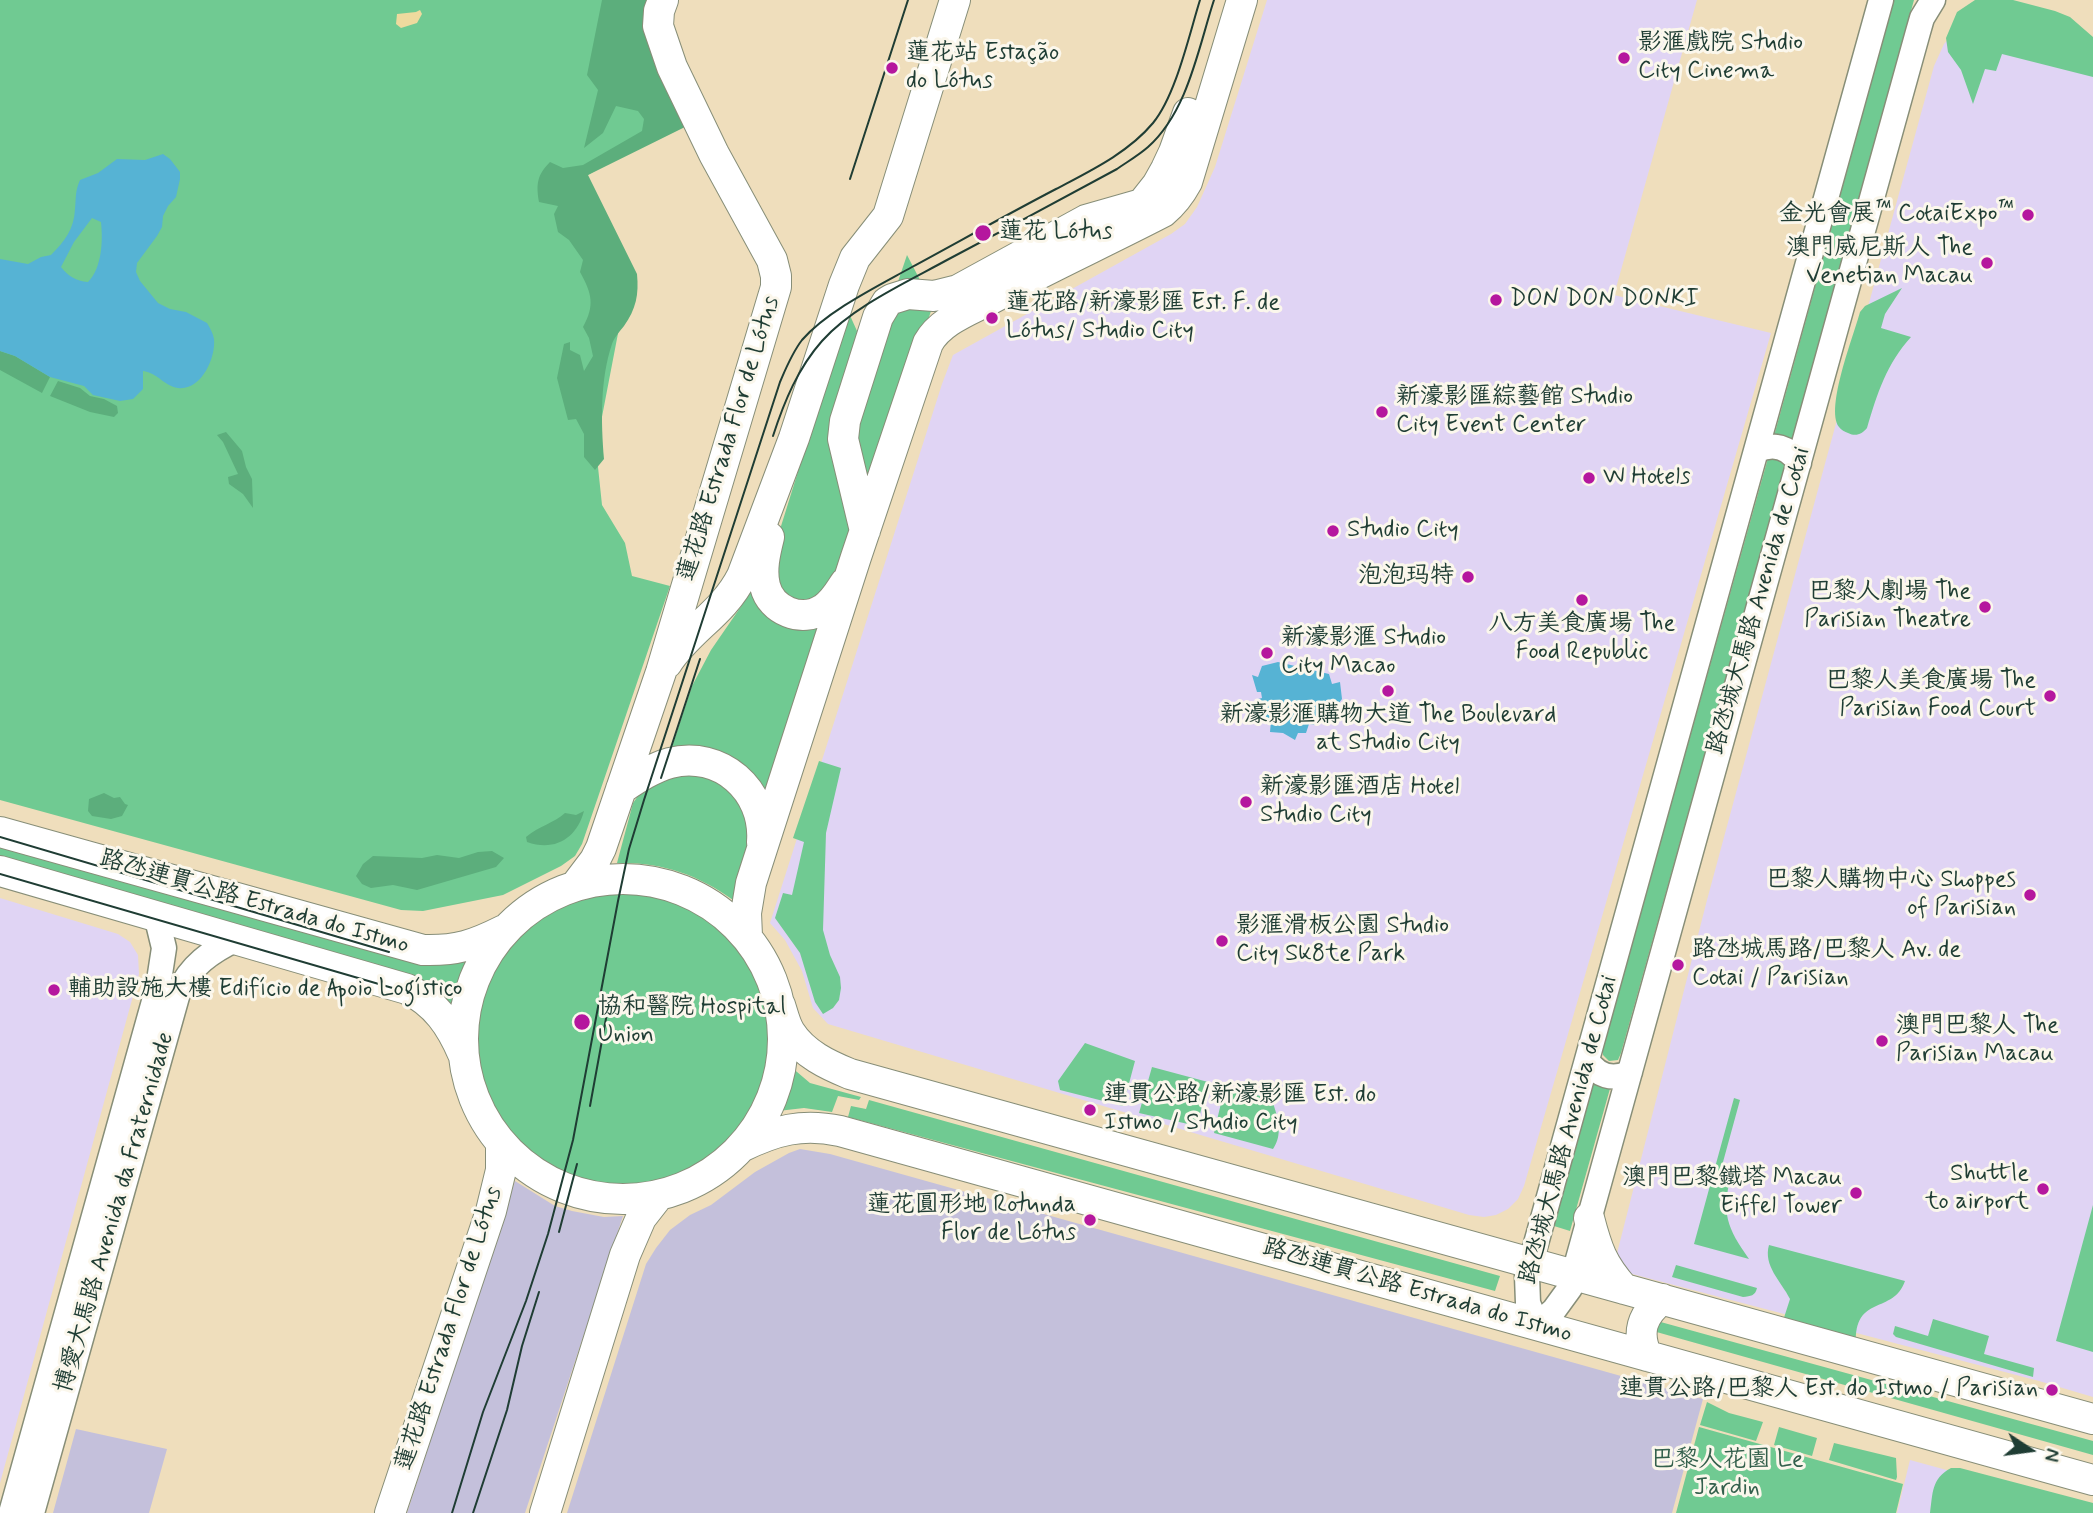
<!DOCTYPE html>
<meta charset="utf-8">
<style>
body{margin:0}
#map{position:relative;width:2093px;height:1513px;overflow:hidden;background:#efdebc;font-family:Mynerve,sans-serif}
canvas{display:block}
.north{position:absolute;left:1995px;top:1415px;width:70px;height:70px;-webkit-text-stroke:5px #fbf7ec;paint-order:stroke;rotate:103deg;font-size:19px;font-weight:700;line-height:28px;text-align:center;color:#1f3d34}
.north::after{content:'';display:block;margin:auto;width:24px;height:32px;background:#1f3d34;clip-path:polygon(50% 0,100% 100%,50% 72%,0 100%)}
</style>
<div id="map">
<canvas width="2093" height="1513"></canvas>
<div class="north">N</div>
</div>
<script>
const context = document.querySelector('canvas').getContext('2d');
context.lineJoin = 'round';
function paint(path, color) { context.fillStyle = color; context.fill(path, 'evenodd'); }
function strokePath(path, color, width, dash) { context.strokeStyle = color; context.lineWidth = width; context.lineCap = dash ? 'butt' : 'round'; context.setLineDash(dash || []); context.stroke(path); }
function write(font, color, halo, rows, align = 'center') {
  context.font = font + ' Mynerve,"LXGW WenKai TC",sans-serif'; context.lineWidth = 6; context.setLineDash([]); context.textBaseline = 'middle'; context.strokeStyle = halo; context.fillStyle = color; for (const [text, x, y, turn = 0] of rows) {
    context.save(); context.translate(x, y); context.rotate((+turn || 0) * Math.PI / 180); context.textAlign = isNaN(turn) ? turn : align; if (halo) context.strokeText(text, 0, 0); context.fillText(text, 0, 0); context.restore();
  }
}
const built = new Path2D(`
 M1267,0H1697L1614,295L1771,333L1524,1186L1518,1199L1508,1209L1496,1215L1484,1217L1469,1215L828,1024L813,1008L802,971L785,940L770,923L942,384L953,355L1171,234L1185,224L1197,207L1215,167Z
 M1953,34L2093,51V1397L2039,1381L1613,1269L1707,900L1826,460L1934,66L1944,44Z
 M0,898L118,934L130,942L138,955L139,974L0,1483Z
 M1910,1460L2093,1510V1513H1897Z`);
const industrial = new Path2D(`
 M800,1149L830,1154L1703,1399L1672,1513H567L646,1264L656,1248L670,1230L690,1215L711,1205L755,1172L789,1153Z
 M515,1181L555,1206L572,1211L604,1217L623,1216L525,1513H407Z
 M76,1429L167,1449L149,1513H53Z`);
const green = new Path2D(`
 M0,0H650L683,120L581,179L620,323L596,448L602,505L625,543L632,576L670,586L582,844L575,856L561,866L503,895L423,911L401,910L0,800Z
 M1894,0H1914L1792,441L1784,435L1774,436Z
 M1975,0H2013L2055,11L2070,17L2093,37V77L2002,54L1996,71L1985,69L1973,104L1961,70L1948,52L1946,38L1957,12Z
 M907,255L933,305L868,501L854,451V412Z
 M1902,288L1885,314L1881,328L1911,337C1887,363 1877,394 1867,428C1862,434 1856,437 1848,433C1845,432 1841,430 1839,427C1825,408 1854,335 1860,312L1865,306Z
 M848,311L857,331L854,517L830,590L803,602L792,599L780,590L774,556L777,539Z
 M1772,456L1786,464L1621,1053L1618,1060L1609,1061L1603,1055V1048L1768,458Z
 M749,580L822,623L765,801L669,756L692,686L711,650L742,605Z
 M819,761L841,768L826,833L823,930L830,955L840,977L841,988L839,1000L833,1008L823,1014L815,1002L800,953L775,918L783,893L792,895L804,842L793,838Z
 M683,769L723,778L749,811L748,853L733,900C697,874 661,862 617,863L633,803L645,786Z
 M0,839L470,956C459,976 453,995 451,1018L0,864Z
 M474 1040a150 150 0 1 1 300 0a150 150 0 1 1-300 0Z
 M1085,1043L1135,1061L1123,1106L1060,1090L1058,1081Z
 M790,1066L810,1083L861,1097L859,1100L838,1096L832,1112L804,1108L778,1111L786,1091Z
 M1152,1067L1208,1082L1197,1126L1139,1113Z
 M1595,1079L1611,1085L1570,1231L1554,1226Z
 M1225,1086L1260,1096L1273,1103C1278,1118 1283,1135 1273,1149L1214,1133Z
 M1734,1098L1740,1100L1720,1173L1731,1176C1721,1213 1727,1228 1749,1259L1694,1244Z
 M869,1100L1500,1276L1495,1291L848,1117L851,1106L866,1109Z
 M2093,1205V1352L2056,1341Z
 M1769,1245L1905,1281C1893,1315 1854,1294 1856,1344L1781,1327L1790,1299C1781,1281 1763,1266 1769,1245Z
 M1676,1265L1757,1288C1755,1296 1751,1296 1743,1297L1672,1277Z
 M1933,1319L1989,1336L1984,1354L2034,1368L2033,1377L1896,1337L1893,1334L1895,1326L1928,1336Z
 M1657,1321L2093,1441V1455L1653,1331Z
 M1707,1402L1729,1413L1763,1422L1756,1441L1700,1425Z
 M1699,1427L1903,1484L1896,1513H1676Z
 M1779,1427L1817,1438L1812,1456L1774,1445Z
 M1834,1443L1896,1458L1897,1477L1896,1480L1829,1460Z
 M1951,1468H1960L2093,1503V1513H1930C1933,1493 1931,1479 1951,1468Z`);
const forest = new Path2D(`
 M602,0H650L689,125L588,175L637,274C639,295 636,309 624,326C620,331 614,338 612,344C600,379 601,422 604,459L595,470L584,457V434L576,419L568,420L557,378L564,344L570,342V350L580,355L584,371L593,356L589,338L583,327C595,305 592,294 580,272L583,260L569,240L558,232L554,214L558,206L539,202C536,184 537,175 550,162L563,168L583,165L642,131L644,119L638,111L616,106L603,133L584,148L598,90L587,75Z
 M0,351L15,356L50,377L42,393L0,370Z
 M58,381L80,388L90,396L104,399L117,406L118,413L114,417L90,412L50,396Z
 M226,432L242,451L246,467L252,479L253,508L243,494L229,484L228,477L238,474L223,442L217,435Z
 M104,793L114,798L120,797L125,804L128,805L122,816L111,819L92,816L88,811L89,799Z
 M584,811C577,838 555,852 527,842L526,837C539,826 554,823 565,813L576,815Z
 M492,851L504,858L496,867L417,890L393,885L371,888L362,884L356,876L363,864L373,856L422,858L437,855L459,858L478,852Z`);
const sand = new Path2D(`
 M420,10L422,14L417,23L401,28L396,24L397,14L416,12Z`);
const water = new Path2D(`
 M163,154L170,159L180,172V179L176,197L168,206L163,216L162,227L157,236L137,263L136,272L140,281L158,303L170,309L186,312L207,323C210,328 213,333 214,339C216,358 201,391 178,388C164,386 158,373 143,371V389L133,399L120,401L93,395L84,386L50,377L15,356L0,351V259L28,264L41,257L51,255C65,241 74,229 75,209C76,198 75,191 80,180L98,173L117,159L145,160ZM92,218L101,222C103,241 102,268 88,282C76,281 68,276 61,267L74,242Z
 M1278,662L1329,674L1332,684L1340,682L1342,699L1332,712L1327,711L1318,725L1309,724L1306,733H1298L1295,740L1283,733L1270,732L1271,721L1264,718L1265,712L1259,710L1258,699L1262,698L1261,692H1257L1252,675L1258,677L1262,666Z`);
const minor = new Path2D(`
 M1881,0L1527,1276L1528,1303L1537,1325L1554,1310L1570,1288L1918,32L1922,18L1933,0
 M1756,451C1773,442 1789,447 1799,463
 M1587,1060C1597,1076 1613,1081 1630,1072
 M11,1513L158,987L164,948L156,915
 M32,1513L178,993C190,966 211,951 237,939`);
const major = new Path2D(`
 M865,531L843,439L845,421L878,317L887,302L892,299L908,294L934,296L958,290L1086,220L1142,204L1157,185L1166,169L1174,152L1188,113
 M769,537C765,553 761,570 765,586C771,611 802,623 823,609C833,603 839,592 845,583
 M667,663C689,629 723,614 742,576L794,438L844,285L855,258L888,216L955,0
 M621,789C636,779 652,768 670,763C720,750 766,790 762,842
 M0,832L423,950C457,951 474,945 504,930
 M0,871L407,989C436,1003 451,1026 463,1054
 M463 1039a160 160 0 1 1 320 0a160 160 0 1 1-320 0Z
 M576,885L595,860L601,848L661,672L776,287V276L772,260L714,154L672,67L658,26L659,11L663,0
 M747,936L746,913L751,883L856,557L928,343C940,321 968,311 989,300C1046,269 1105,242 1163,212C1174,203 1180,195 1187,182L1242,0
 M780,1005C783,1014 785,1024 790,1032C804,1054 828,1065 850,1074L2093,1419
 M741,1147C776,1130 802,1123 840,1131L2093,1480
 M1589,1218C1597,1249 1602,1264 1624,1289
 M1647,1356C1636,1332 1642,1315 1662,1299
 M390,1513L491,1211L501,1170V1143
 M545,1513L625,1255L641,1218L659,1195`);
const tram = new Path2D(`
 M850,179L908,0
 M773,436C784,402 798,368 822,341C852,307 907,282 947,260C1004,230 1060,200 1117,169C1127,162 1139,155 1148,147C1188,111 1198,49 1214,0
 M661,778L700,659
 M0,837L389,952
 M0,874L396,989
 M590,1106L607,1013
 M559,1232L577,1164
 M452,1513L483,1412L526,1301L548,1234L573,1140L618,901L629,849L644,800L780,382C786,368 792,353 802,340C827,311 878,286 912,267C960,241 1008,214 1056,189C1090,171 1128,153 1153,123C1176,95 1189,35 1200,0
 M473,1513L507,1410L522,1346L539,1292`);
const markers = [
 [1624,58,7,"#b5179e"],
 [892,68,7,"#b5179e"],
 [2028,215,7,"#b5179e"],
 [983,233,9,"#b5179e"],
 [1987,263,7,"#b5179e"],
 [1496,300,7,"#b5179e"],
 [992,318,7,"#b5179e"],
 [1382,412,7,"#b5179e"],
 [1589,478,7,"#b5179e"],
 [1333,531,7,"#b5179e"],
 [1468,577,7,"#b5179e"],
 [1582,600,7,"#b5179e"],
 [1985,607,7,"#b5179e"],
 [1267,653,7,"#b5179e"],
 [1388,691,7,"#b5179e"],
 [2050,696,7,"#b5179e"],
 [1246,802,7,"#b5179e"],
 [2030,895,7,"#b5179e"],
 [1222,941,7,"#b5179e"],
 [1678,965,7,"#b5179e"],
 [54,990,7,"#b5179e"],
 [582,1022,9,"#b5179e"],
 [1882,1041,7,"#b5179e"],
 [1090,1110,7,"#b5179e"],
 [2043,1189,7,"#b5179e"],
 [1856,1193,7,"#b5179e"],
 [1090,1220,7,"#b5179e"],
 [2052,1390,7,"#b5179e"]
];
const poiNames = [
 ["影滙戲院 Studio",1638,44],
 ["City Cinema",1638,72],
 ["蓮花站 Estação",906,54],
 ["do Lótus",906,82],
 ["金光會展™ CotaiExpo™",2014,215,"right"],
 ["蓮花 Lótus",999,233],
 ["澳門威尼斯人 The",1973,249,"right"],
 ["Venetian Macau",1973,277,"right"],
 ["DON DON DONKI",1510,300],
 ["蓮花路/新濠影匯 Est. F. de",1006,304],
 ["Lótus/ Studio City",1006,332],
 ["新濠影匯綜藝館 Studio",1396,398],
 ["City Event Center",1396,426],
 ["W Hotels",1603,478],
 ["Studio City",1347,531],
 ["泡泡玛特",1454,577,"right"],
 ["巴黎人劇場 The",1971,593,"right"],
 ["Parisian Theatre",1971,621,"right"],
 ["八方美食廣場 The",1582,625,"center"],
 ["Food Republic",1582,653,"center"],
 ["新濠影滙 Studio",1281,639],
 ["City Macao",1281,667],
 ["巴黎人美食廣場 The",2036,682,"right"],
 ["Parisian Food Court",2036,710,"right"],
 ["新濠影滙購物大道 The Boulevard",1388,716,"center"],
 ["at Studio City",1388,744,"center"],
 ["新濠影匯酒店 Hotel",1260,788],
 ["Studio City",1260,816],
 ["巴黎人購物中心 Shoppes",2016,881,"right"],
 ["of Parisian",2016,909,"right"],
 ["影滙滑板公園 Studio",1236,927],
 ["City Sk8te Park",1236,955],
 ["路氹城馬路/巴黎人 Av. de",1692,951],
 ["Cotai / Parisian",1692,979],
 ["輔助設施大樓 Edifício de Apoio Logístico",68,990],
 ["協和醫院 Hospital",598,1008],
 ["Union",598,1036],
 ["澳門巴黎人 The",1896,1027],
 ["Parisian Macau",1896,1055],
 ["連貫公路/新濠影匯 Est. do",1104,1096],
 ["Istmo / Studio City",1104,1124],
 ["Shuttle",2029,1175,"right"],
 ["to airport",2029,1203,"right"],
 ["澳門巴黎鐵塔 Macau",1842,1179,"right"],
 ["Eiffel Tower",1842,1207,"right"],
 ["蓮花圓形地 Rotunda",1076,1206,"right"],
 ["Flor de Lótus",1076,1234,"right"],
 ["連貫公路/巴黎人 Est. do Istmo / Parisian",2038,1390,"right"]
];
const streetNames = [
 ["蓮花路 Estrada Flor de Lótus",730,439,-73],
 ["路氹城大馬路 Avenida de Cotai",1760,601,-74],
 ["路氹連貫公路 Estrada do Istmo",254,903,16],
 ["路氹城大馬路 Avenida de Cotai",1570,1130,-75],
 ["博愛大馬路 Avenida da Fraternidade",116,1213,-74],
 ["路氹連貫公路 Estrada do Istmo",1417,1292,16],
 ["蓮花路 Estrada Flor de Lótus",450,1329,-72]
];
const parkNames = [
 ["巴黎人花園 Le",1727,1461],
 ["Jardin",1727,1489]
];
paint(built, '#e0d4f4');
paint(industrial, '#c4c0db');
paint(green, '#70ca92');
paint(forest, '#5cae7c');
paint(sand, '#eeda9e');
paint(water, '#56b3d4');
strokePath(minor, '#878e78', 27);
strokePath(major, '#878e78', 32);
strokePath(minor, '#fff', 24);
strokePath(major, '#fff', 30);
strokePath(tram, '#1f3d34', 2);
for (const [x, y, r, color] of markers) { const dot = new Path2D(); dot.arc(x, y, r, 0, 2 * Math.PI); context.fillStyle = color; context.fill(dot); strokePath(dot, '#fbf7ec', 2.5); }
write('24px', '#1f3d34', '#fbf7ec', poiNames, 'left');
write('24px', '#1f3d34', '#fbf7ec', streetNames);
write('24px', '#33604c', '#fbf7ec', parkNames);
</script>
